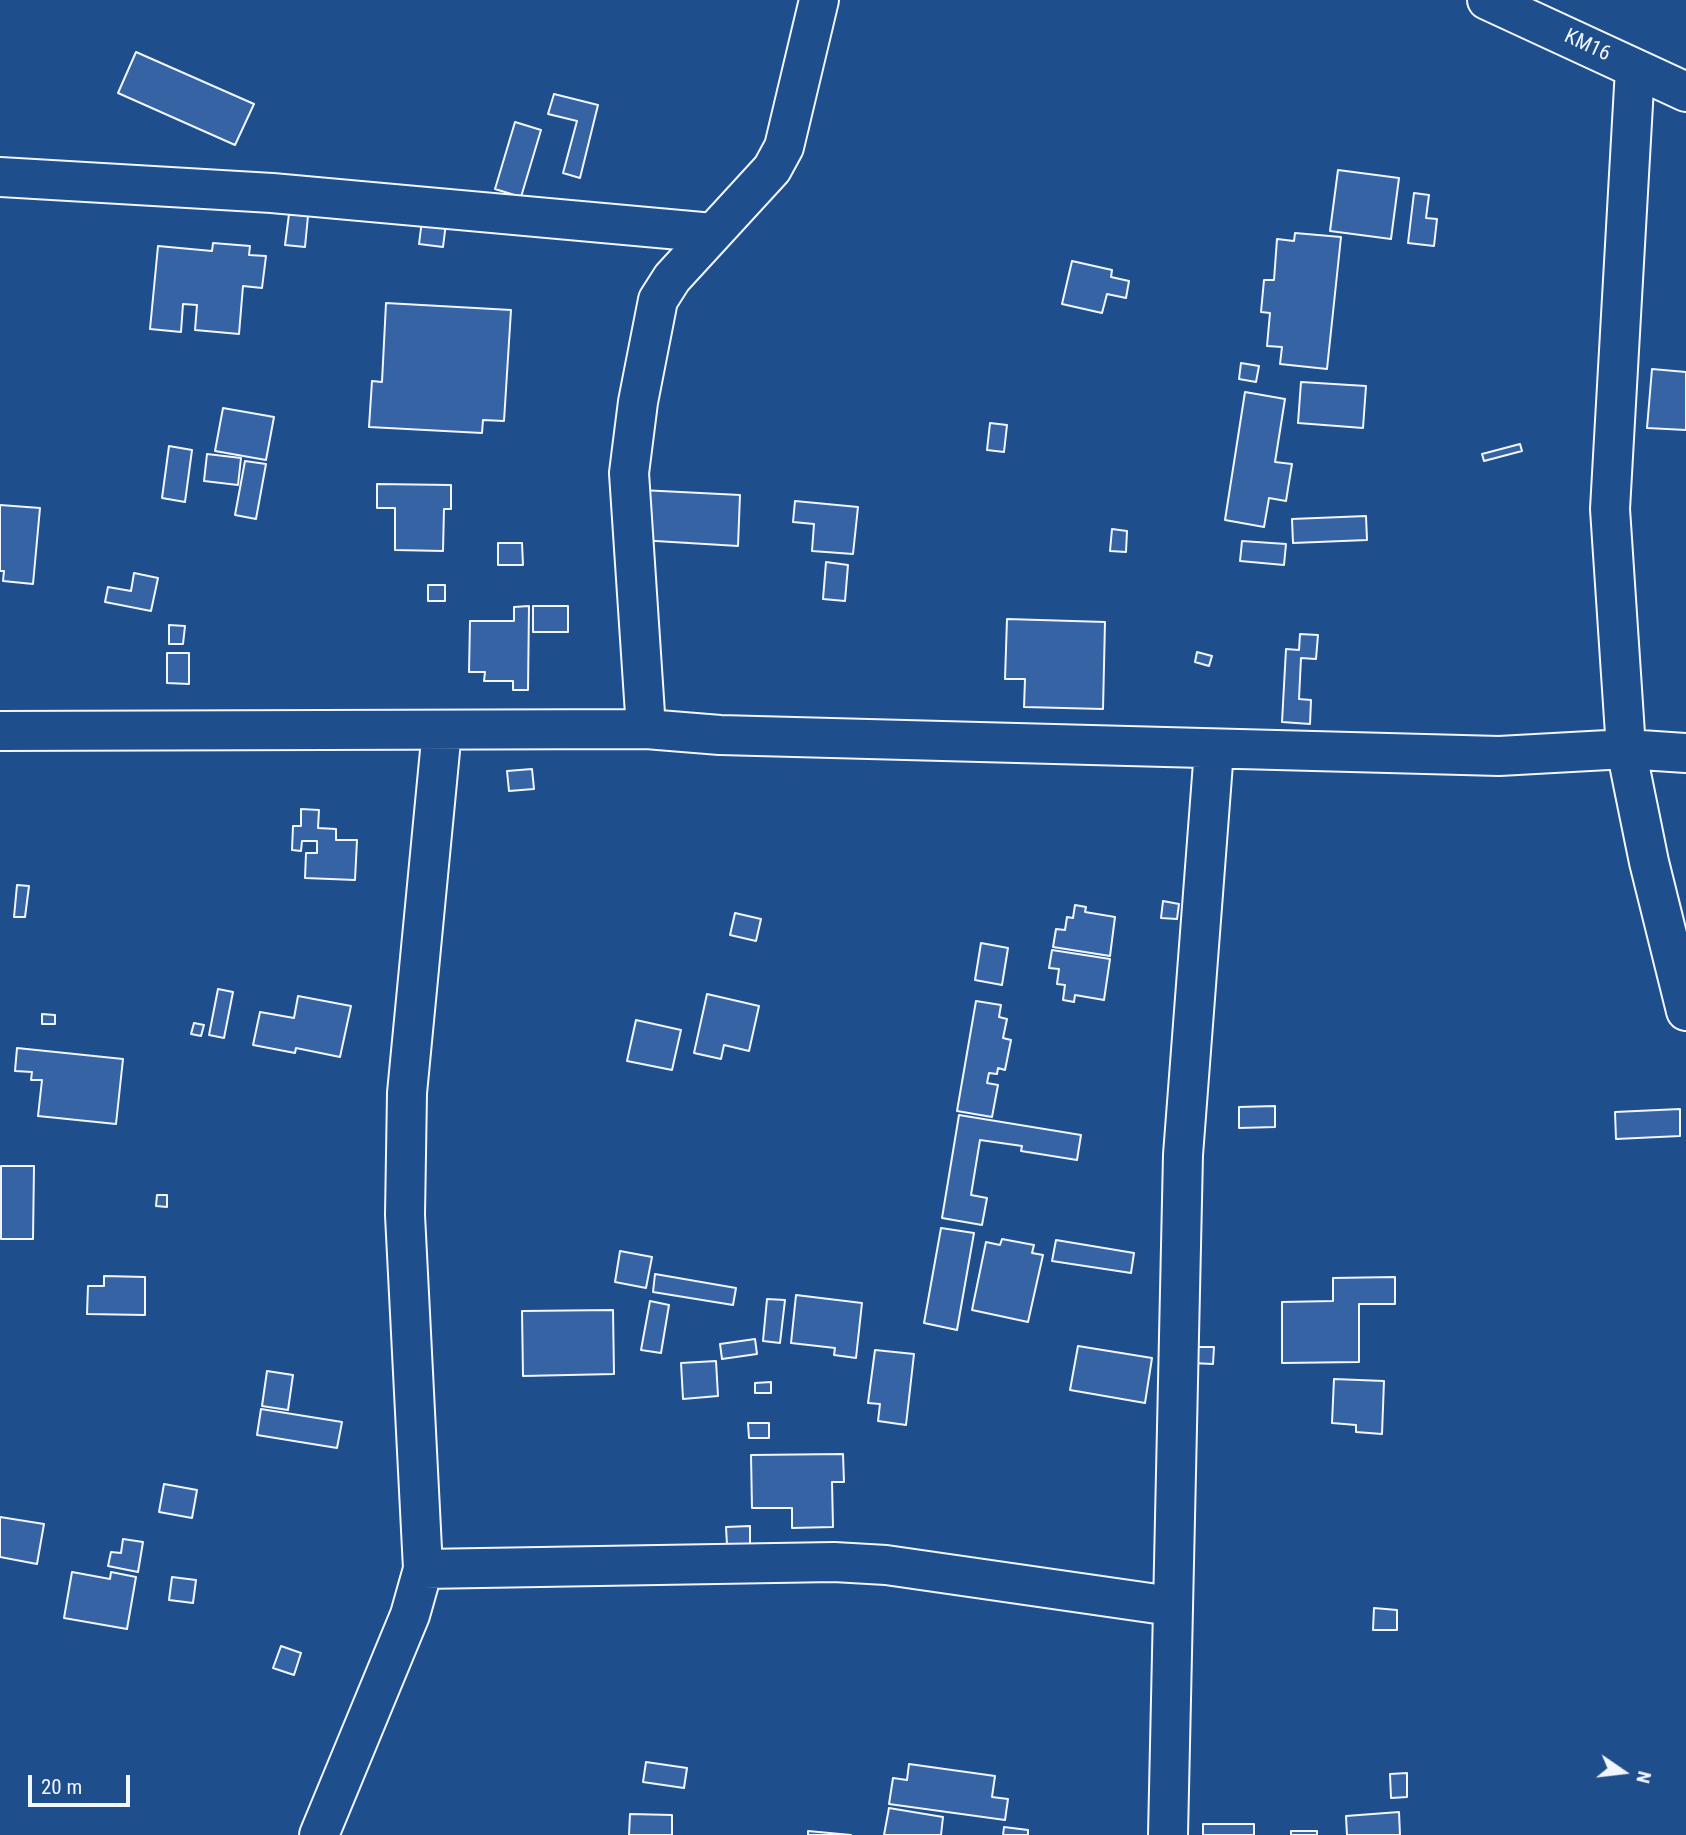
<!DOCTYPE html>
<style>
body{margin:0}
#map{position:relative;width:1686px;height:1835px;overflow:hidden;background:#1f4e8c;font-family:"Roboto Condensed",sans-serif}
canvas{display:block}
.north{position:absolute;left:1588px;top:1737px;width:70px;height:70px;-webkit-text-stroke:5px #1f4e8c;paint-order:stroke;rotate:104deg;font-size:19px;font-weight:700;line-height:28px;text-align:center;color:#f2f6ff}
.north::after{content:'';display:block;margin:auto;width:24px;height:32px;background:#f2f6ff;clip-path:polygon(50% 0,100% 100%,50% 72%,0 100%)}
.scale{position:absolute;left:28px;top:1775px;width:102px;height:32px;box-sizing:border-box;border:4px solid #f2f6ff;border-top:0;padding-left:9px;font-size:21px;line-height:24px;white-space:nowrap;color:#f2f6ff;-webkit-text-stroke:5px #1f4e8c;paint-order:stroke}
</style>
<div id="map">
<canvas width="1686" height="1835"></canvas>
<div class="north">N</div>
<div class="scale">20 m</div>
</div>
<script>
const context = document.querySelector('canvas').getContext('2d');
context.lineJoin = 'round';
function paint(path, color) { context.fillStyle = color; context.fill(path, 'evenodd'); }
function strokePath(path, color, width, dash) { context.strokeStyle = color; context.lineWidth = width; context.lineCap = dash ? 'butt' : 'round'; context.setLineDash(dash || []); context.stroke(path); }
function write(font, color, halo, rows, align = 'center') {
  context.font = font + ' "Roboto Condensed",sans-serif'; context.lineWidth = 5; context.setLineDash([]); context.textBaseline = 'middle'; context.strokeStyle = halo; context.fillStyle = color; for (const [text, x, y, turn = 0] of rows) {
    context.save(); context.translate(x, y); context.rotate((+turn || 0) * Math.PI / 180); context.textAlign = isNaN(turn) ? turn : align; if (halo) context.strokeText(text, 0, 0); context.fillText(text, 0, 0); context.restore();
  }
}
const building = new Path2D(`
 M136,52L254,104L235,145L118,93Z
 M554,94L598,105L580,178L563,173L577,121L548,114Z
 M515,122L541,130L521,197L495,189Z
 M1338,170L1399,178L1391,239L1330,231Z
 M1414,193L1429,195L1426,218L1437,219L1434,246L1408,243Z
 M289,214L308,216L305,247L285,245Z
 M422,220L446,223L443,247L419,244Z
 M1295,233L1341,237L1327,369L1280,364L1282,347L1267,346L1270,313L1261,312L1264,280H1274L1277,239L1294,241Z
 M213,243L250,246L249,255L266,256L262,288L243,286L239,334L195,330L197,305L183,304L181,332L150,329L158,246L212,251Z
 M1072,261L1112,270L1111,277L1129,281L1126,298L1107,294L1102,313L1062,304Z
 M386,303L511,310L504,421L483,420L482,433L369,427L372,381L382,382Z
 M1241,363L1259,366L1256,382L1239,379Z
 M1652,369L1686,372V430L1647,428Z
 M1301,382L1366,386L1363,428L1298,423Z
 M1245,392L1285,399L1275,462L1292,464L1286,501L1269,498L1264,527L1225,520Z
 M223,408L274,417L266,460L215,451Z
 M990,423L1007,425L1004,452L987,450Z
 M1520,444L1522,451L1484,461L1482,454Z
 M169,446L192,450L185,502L162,498Z
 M207,454L241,458L238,485L204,481Z
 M245,461L266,464L256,519L235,515Z
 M377,484L451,485V509H444L443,551L395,550V508H377Z
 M641,490L740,495L738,546L639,540Z
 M795,501L858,507L853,554L812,551L814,524L793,522Z
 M0,505L40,508L33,584L3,581L4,571H0Z
 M1366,516L1367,540L1293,543L1292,519Z
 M1112,529L1127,531L1126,552L1110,551Z
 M1242,541L1286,544L1284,565L1240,561Z
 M498,543H522L523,565H498Z
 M826,562L848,565L845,601L823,599Z
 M134,573L158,578L151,611L105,602L108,587L131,591Z
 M428,585H445V601H428Z
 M529,606L528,690H513V681H484L485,672H469L470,621H514V607Z
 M533,606H568V632H533Z
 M1007,619L1105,622L1103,709L1024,707L1025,679H1005Z
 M169,625L185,626L183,644H169Z
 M1300,634L1318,635L1316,659L1301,658L1299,699L1311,700L1310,724L1282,722L1286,649L1299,650Z
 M1197,652L1212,656L1209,666L1195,662Z
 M167,653H189V684L167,683Z
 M532,769L534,789L509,791L507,771Z
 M301,809L319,810L318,828L336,829V840H357L355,880L305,878L306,853H317V841H302L301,851L292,850L293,826H301Z
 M17,885L29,886L25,917H14Z
 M1163,901L1179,904L1177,919L1161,918Z
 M1075,905L1086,907L1085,912L1115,917L1110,956L1053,947L1056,929L1065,930L1067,917L1073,918Z
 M735,913L761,919L756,941L730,935Z
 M981,943L1008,948L1002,985L975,980Z
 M1052,950L1110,959L1104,1000L1075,995L1074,1002L1063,1000L1065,985L1057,984L1059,969L1049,968Z
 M218,989L233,992L224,1038L209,1035Z
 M707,994L759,1006L749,1051L724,1045L721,1059L694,1053Z
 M298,996L351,1006L340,1057L296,1048L295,1053L253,1045L260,1012L294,1018Z
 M976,1001L1001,1005L999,1017L1007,1019L1003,1038L1011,1040L1005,1070L998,1068L997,1074L989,1073L987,1083L998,1085L992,1117L957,1111Z
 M42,1014L55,1015V1024H42Z
 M636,1020L681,1030L672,1070L627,1061Z
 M194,1023L204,1025L201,1036L191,1034Z
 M17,1048L123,1059L116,1124L38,1116L42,1080H31L32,1072L15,1071Z
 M1275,1106V1127L1239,1128V1107Z
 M1680,1109V1136L1616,1139L1615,1112Z
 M959,1115L1081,1135L1077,1160L1021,1151L1022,1146L980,1140L971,1195L987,1198L982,1225L942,1218Z
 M1,1166H34L33,1239H1Z
 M157,1195H167V1207L156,1206Z
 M941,1228L974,1233L957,1330L924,1323Z
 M1002,1239L1034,1245L1032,1253L1043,1255L1028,1322L972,1310L986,1242L1000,1245Z
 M1056,1240L1134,1253L1131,1273L1052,1261Z
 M620,1251L652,1257L646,1288L615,1282Z
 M655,1274L736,1288L733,1305L653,1292Z
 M104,1276L145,1277V1315L87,1314L88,1286H104Z
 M1395,1277V1304H1359V1362L1282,1363V1302L1333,1301V1278Z
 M796,1295L862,1303L856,1358L834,1355L835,1348L791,1343Z
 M767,1299L785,1300L780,1343L763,1341Z
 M650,1301L669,1305L661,1353L641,1350Z
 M613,1310L614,1374L523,1376L522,1311Z
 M755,1339L757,1354L722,1359L720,1344Z
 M1078,1346L1152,1358L1145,1403L1070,1390Z
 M1192,1347H1214L1213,1364L1191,1363Z
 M875,1350L914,1354L906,1425L878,1421L880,1404L868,1403Z
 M716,1361L718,1396L683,1399L681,1363Z
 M267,1371L293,1375L288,1410L262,1406Z
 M1334,1379L1384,1381L1382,1434L1356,1432V1425L1332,1423Z
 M771,1382V1393H755V1383Z
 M261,1409L342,1422L337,1448L257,1435Z
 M748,1423H769V1438H749Z
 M843,1454L844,1482H832L833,1527L792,1528V1508H752L751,1455Z
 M164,1484L197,1490L192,1518L159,1512Z
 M0,1517L44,1524L37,1564L0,1557Z
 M750,1526V1544L727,1545L726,1527Z
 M123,1539L143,1542L138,1572L108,1566L111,1552L121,1553Z
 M72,1572L110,1579L111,1572L136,1577L127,1629L64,1618Z
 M172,1577L196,1580L193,1603L169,1600Z
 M1374,1608L1397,1610V1630H1373Z
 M281,1646L301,1653L294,1675L273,1668Z
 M646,1762L687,1768L684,1788L643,1782Z
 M909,1764L995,1776L992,1797L1008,1799L1005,1820L889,1804L893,1778L907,1780Z
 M1407,1773V1797L1391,1798L1390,1774Z
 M889,1808L943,1817L941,1835H884Z
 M1399,1812L1400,1835H1347L1346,1816Z
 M630,1814L672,1815V1835H629Z
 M1203,1824H1254V1835H1203Z
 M1004,1827L1028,1830V1835H1003Z
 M808,1831L851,1835H808Z
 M1291,1831H1317V1835H1291Z`);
const minor = new Path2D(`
 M1487,0L1686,92
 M1635,69L1610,509L1626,749L1649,862L1686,1011
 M0,177L272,193L713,233
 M646,729L629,473L638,402L658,300L672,278L772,169L784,147L819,0
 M0,731L646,729L720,735L1499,756L1626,749L1686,753
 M423,1569L834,1562L886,1565L1171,1606
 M319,1835L410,1615L423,1569L405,1215L407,1093L442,730
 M1168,1835L1183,1155L1214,750`);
const streetNames = [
 ["KM16",1587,46,25]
];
paint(building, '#3563a3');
strokePath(building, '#f2f6ff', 2);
strokePath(minor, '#f2f6ff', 42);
strokePath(minor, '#1f4e8c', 38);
write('21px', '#f2f6ff', '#1f4e8c', streetNames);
</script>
